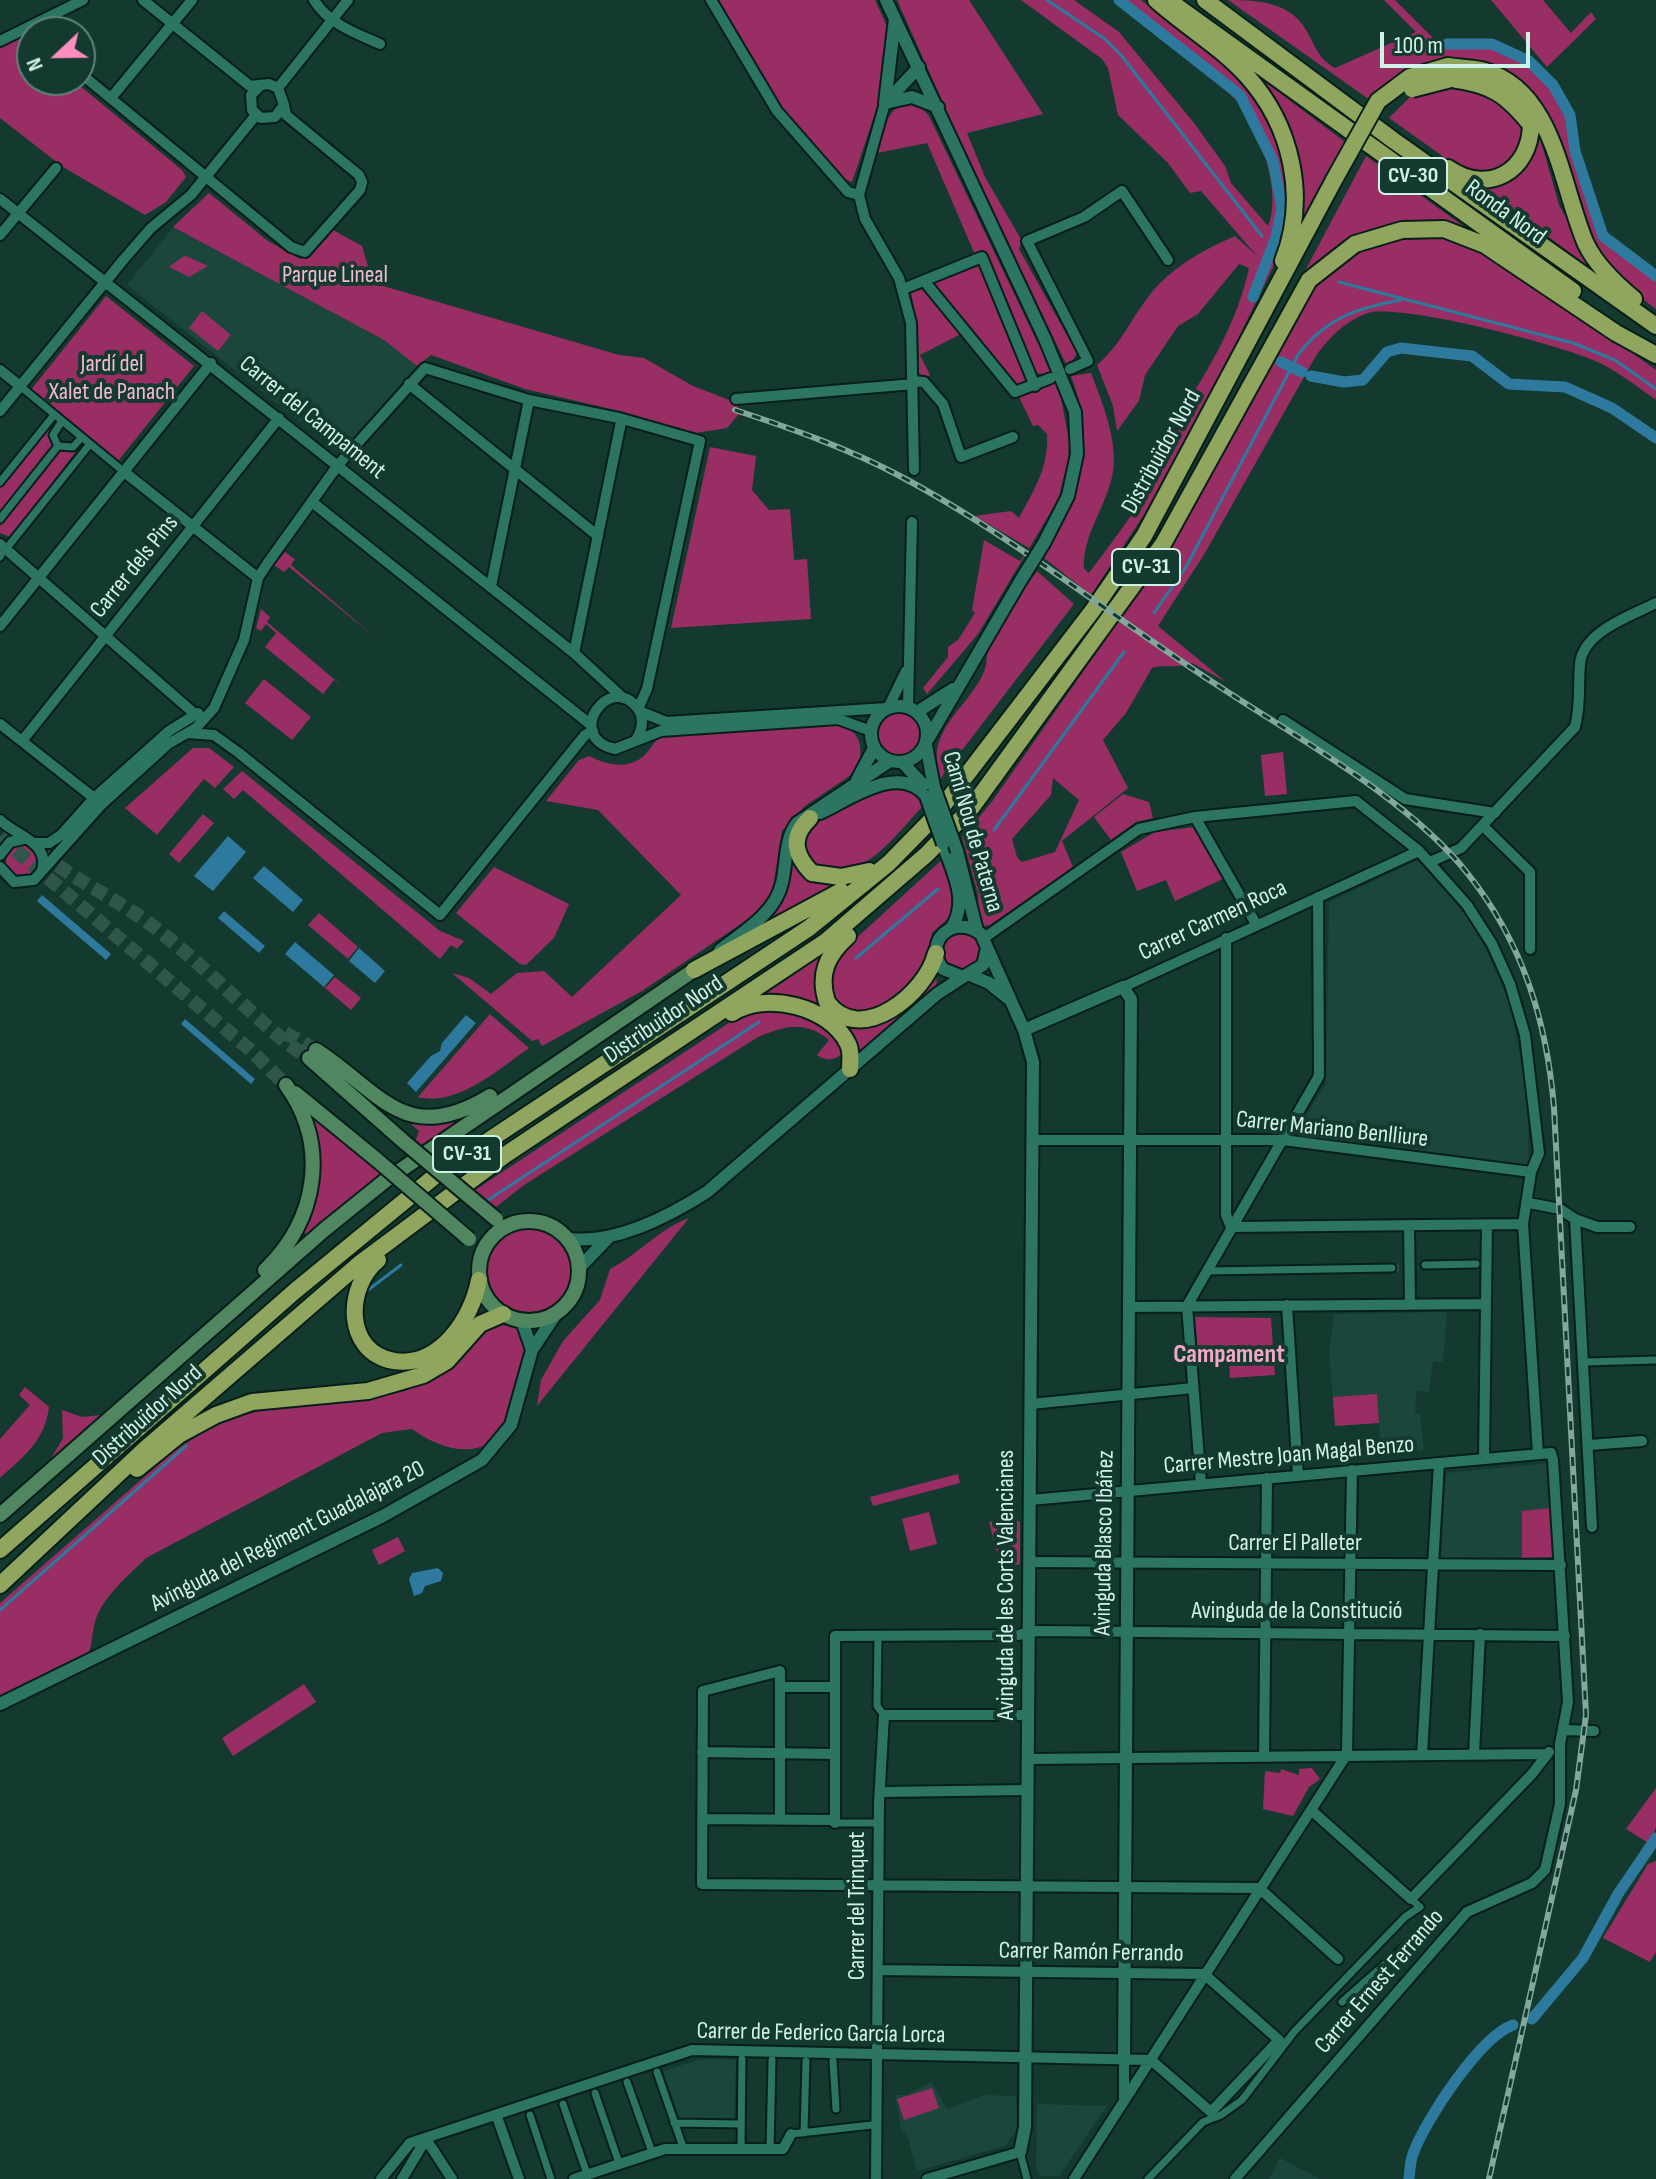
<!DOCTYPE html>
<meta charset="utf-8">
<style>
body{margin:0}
#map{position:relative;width:1656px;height:2179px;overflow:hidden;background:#143a30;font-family:"Sofia Sans Condensed",sans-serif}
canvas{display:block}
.north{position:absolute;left:16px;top:16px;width:80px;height:80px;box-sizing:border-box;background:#143a30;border:2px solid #5f8479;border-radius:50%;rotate:248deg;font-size:22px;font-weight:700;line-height:32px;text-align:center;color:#cff2e6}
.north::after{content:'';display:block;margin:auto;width:28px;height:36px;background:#fd8ebf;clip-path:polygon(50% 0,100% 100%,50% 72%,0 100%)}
.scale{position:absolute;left:1380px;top:32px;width:150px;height:36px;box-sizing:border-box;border:4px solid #cff2e6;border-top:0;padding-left:10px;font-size:24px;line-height:28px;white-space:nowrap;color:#cff2e6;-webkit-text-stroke:6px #143a30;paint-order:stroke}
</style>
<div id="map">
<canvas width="1656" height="2179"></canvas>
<div class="north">N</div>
<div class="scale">100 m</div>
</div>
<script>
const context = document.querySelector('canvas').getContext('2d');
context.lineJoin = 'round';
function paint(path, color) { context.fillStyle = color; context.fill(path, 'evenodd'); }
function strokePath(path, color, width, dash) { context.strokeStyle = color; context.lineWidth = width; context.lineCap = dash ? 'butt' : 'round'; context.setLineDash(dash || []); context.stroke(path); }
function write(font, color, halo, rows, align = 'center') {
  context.font = font + ' "Sofia Sans Condensed",sans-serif'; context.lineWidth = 8; context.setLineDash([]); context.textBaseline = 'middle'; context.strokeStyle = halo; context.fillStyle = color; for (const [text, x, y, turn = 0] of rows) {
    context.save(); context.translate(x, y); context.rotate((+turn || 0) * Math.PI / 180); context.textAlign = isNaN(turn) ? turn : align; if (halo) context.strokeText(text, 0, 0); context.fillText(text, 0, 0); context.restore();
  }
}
const built = new Path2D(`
 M173,227L384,340L417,366L341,454L127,285Z
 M1418,860L1456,902L1479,934L1510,1004L1527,1091L1529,1163L1522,1166L1295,1134L1326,1083L1329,902Z
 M1447,1312L1443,1362L1433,1361L1429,1392L1416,1391L1415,1413L1420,1414L1424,1450L1382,1454L1379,1423L1335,1426L1329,1351L1334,1314Z
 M1549,1463L1553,1557L1441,1559L1446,1473Z
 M701,2059L736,2060L734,2119L680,2118L663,2071Z
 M931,2082L947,2109L985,2095L1016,2096L1017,2130L1005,2146L917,2171L907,2135L901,2129L895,2095H907Z
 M1037,2104L1107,2106L1059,2176H1040L1036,2170Z
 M1280,2158L1320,2179H1269Z`);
const green = new Path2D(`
 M719,0H875L890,33L881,96L852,182L843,179L782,110Z
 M897,0H969L1043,114L967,133L985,177L1022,241L1019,249L1077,353L1068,368L986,199Z
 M1021,0H1074L1119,32L1194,123L1225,166L1231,183L1268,226C1283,194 1259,123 1235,99C1199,63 1155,31 1115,0H1141L1232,71L1250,92L1275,132L1283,157L1287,201L1273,267L1216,384L1149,507L1091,595L1044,558C1080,499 1097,442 1071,376L1091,373C1103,404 1121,448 1111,481C1103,511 1082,538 1084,569L1089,573C1125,525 1164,475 1183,417L1181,412C1210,368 1238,320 1249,268L1239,264L1198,314L1178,326L1145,375L1139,401L1117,431L1113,406L1097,365C1120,346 1131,319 1149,296C1170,268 1203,250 1235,236L1257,256L1201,191L1190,193L1168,163L1118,115L1108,68L1102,59Z
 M1228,0C1260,0 1293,2 1309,35C1317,51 1319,58 1335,68L1416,32L1384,0H1395L1438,43H1492L1529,60L1551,81L1573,114L1576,140L1606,234L1656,273V309C1576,251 1582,187 1543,106C1513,60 1479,58 1429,69C1403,74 1387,80 1370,100Z
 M1491,0H1543L1571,33L1591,12L1596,19L1547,67Z
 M19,35L32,46V80H73L182,170L186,177L166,202L145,215L63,167L0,118V43Z
 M1241,64L1345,142L1289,257L1301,176Z
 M1437,87C1474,87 1508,97 1523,134L1511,164L1487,172L1462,170L1389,118L1414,93Z
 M909,102L919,105L929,116L1046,360L1060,393L1069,441L1068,461L1058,500L978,634L927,694L923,688L948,657V647L958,640L975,613L972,610L984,540L1020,561L1029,548L975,516L1011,511L1019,518C1034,490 1049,467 1047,434L1038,425L1033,426L1019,397L1054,382L1050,375L1035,373L1008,312L976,257L927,143L877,153C884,132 884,109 909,102Z
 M1537,127L1559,205L1595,271L1481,188C1516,183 1537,165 1537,127Z
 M1366,156L1473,233C1394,225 1352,214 1297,286Z
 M209,193L268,241L300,259L310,255L333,230L362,246L373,283L619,355L644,358L693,386L737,403L739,414L727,428L696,433L627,420L624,412L525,389L431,355L417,366L384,340L173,227Z
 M1405,237L1440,238L1472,246L1568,307L1656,370V400C1638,387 1620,373 1600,363C1565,346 1402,303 1368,313C1345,321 1331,336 1317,354L1205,553L1158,626L1226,682L1192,663C1176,669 1162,664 1152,668L1126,713L1103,740L1128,788L1062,841L1073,867L990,925L983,926L979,924L978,894L962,837L991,803L1177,538L1309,293L1345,258L1371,245ZM1053,778L1079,800L1055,852L1022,862L1017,857L1012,839L1051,795Z
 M184,256H186L208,266L189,277L169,267Z
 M979,266L1029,378L1028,383L1016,387L931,283Z
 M926,288L963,333L920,355L930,375L923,379L919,373L918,327L911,293Z
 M106,296L194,366L118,461L30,391Z
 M202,311L231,335L218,351L189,328Z
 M48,429L51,430L53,445L0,512V488Z
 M710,447L756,456L752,490L769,510L790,509L794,560L807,559L811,619L671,628Z
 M77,450L11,537L0,533V526L60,451Z
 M285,552L295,559L291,565L377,639L289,567L284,572L274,565Z
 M1037,571L1074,604L940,779C924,727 970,709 985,669C987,664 986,657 988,651C997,624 1020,594 1037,571Z
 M261,609L270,617L267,622L342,686L334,680L323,694L265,647L276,633L266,624L261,631L256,628Z
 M264,679L311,717L292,740L245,703Z
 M878 734a21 21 0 1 1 42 0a21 21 0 1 1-42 0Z
 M839,725C862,729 866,755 854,773L805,806L782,831L772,894L757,913L642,991L542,1046L538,1039L532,1041L452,973L469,978L491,994L517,973L544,971L572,997L681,895L598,810L546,801L579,760L589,756C609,766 634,771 649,750C654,744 655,740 662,736Z
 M193,748H209L234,767L215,788L204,779L157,835L125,808Z
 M1283,752L1287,794L1265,796L1261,755Z
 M242,771L440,931L464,941L457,949L451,945L440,959L243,790L234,799L223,789Z
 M887,787L911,788L923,801V806C899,830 870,875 832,870C813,868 809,862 803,843L806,833L824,818Z
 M1123,794L1149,802L1153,818L1136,822L1111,840L1094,817Z
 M203,814L214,823L179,863L169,854Z
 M1194,827L1223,879L1175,901L1166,880L1137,891L1121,852L1155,832Z
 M6 861a16 16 0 1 1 32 0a16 16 0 1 1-32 0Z
 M791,856L817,882H850L771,920L787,890Z
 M944,858L956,906L950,917L932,933L921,977L880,1010L854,1014L837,1004L831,984L839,954Z
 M494,867L569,904L554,938L526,965L520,964L456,913Z
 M319,913L358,947L348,959L308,925Z
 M942 951a19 19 0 1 1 38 0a19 19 0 1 1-38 0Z
 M819,958L816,981L820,1004L841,1022L860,1027L928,985L934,978L937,980L936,985L857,1055L842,1028L761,997Z
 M335,977L361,998L351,1010L325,988Z
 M784,1009L832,1032L843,1050L842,1054C834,1061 825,1061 817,1055L829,1040C804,1020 785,1026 758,1037L524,1185L496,1207L475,1190L744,1013Z
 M490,1014L529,1048C499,1069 457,1107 418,1097Z
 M307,1111L382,1174L307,1235L304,1232C324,1187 315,1157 307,1111Z
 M466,1115L420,1146L415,1142L419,1131L409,1122L434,1126Z
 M689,1218L537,1406L541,1380L563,1341L600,1300L610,1269C642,1252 656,1231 689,1218Z
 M487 1270a42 42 0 1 1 84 0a42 42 0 1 1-84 0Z
 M1195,1317L1271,1318L1275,1375L1230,1378L1229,1362L1199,1364Z
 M500,1324L518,1329C531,1346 522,1364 517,1383C513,1396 511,1413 505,1425C484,1464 439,1449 412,1429L382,1433L146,1558C128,1576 102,1597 95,1622C91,1636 93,1646 86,1659L0,1700V1603L174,1451L218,1423L262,1410L366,1400L405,1391L453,1367L483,1333Z
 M25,1387L49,1407C45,1441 24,1456 0,1478V1439L30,1405L19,1395Z
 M1377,1394L1379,1423L1335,1426L1333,1397Z
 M62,1410L82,1417L101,1415L49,1462L63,1438Z
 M958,1474L960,1483L873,1506L870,1497Z
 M1551,1508L1553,1557L1522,1558V1511Z
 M929,1512L937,1544L910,1551L902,1519Z
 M1007,1518L1020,1522V1564L1001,1570L989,1522Z
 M398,1537L405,1551L379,1565L372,1550Z
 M304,1684L316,1702L233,1756L222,1738Z
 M1312,1768L1320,1779L1309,1787L1293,1816L1263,1809L1265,1771L1280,1773L1281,1769L1299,1775V1769Z
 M1656,1788V1827L1650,1844L1626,1829Z
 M1656,1861V1952L1650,1962L1603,1938L1648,1864Z
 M932,2088L939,2108L904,2120L897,2099Z`);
const water = new Path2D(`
 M228,836L246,852L213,891L194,876Z
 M264,866L303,900L293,912L253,878Z
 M42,895L111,954L106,960L37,901Z
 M224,911L265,946L259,953L218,918Z
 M295,942L334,975L324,987L285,954Z
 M359,948L385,971L375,983L349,961Z
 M466,1015L476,1023L416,1092L407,1083L431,1056L440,1051L442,1043Z
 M185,1019L255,1079L251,1084L181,1024Z
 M438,1568L443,1573L441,1581L425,1586L422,1593L414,1596L409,1579L412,1573Z`);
const stream = new Path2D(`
 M1047,0L1105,39L1121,55L1262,236
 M1339,282L1573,343L1615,360L1656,389
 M1154,613L1186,567L1298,355C1326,318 1357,308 1401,300
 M994,830L1124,652
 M856,958L938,889
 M488,1200L759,1022
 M368,1290L401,1265
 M0,1610L186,1446`);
const canal = new Path2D(`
 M1119,0L1240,95L1273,161L1282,208L1276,237L1253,297
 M1447,44H1492L1529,61L1553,85L1570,115L1575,151L1603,236L1656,276
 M1281,362L1302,372
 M1311,376L1344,382L1363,380L1387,352L1401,348L1472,356L1509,384L1565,387L1612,408L1656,438
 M1532,2019L1583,1958L1618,1894L1656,1838
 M1409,2179C1410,2171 1410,2161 1413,2154C1425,2120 1480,2037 1513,2025`);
const pedestrianTunnel = new Path2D(`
 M1392,1268H1401`);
const secondaryTunnel = new Path2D(`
 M0,837L248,1048L286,1085
 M41,853C76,881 113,897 149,923C198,960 241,1005 288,1044L309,1058
 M285,1033L316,1050`);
const pedestrian = new Path2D(`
 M20,386L123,471
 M62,421L53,435L58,446L73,447L82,437
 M0,482L54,415
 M0,519L58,446
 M10,544L90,444
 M0,557L1,555
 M1425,1265L1476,1264
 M1207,1271L1392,1268
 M1585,1362L1656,1360
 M878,1636L877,1706L884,1715
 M835,1823H879
 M1342,2002L1417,1936
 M833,2061L836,2109
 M657,2072L683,2147
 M627,2082L652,2152
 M595,2093L619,2163
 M563,2104L587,2174
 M530,2115L551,2179
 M674,2123L741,2124
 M804,2133L806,2061
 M791,2134L872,2125
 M741,2148L742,2059
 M770,2149L772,2060
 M1020,2152L1027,2179
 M1148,2179L1203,2122L1221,2115L1242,2100L1294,2032L1405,1917L1420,1907L1411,1899`);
const minor = new Path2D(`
 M143,0L250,86L269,84L278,88L284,105L275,117L261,118L252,110L251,95L260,86
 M314,0C329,24 355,33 380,44
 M711,0L777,111L848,192L859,195
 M0,41L83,0
 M80,73L291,247L305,252L360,190L362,182L359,175L286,115L284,105
 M278,88L348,0
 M111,98L192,0
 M885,103L859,195L865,219L899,278L911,323L914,470
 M0,199L574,653L623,698
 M0,235L56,168
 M925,282L1015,392L1051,378
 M903,289L982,257L1035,386
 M1070,369L1088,361L1027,241L1084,217L1122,191L1168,260
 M0,370L20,386
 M913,381L924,382L943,404L961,457L1013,437
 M409,384L598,536
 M736,399L914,384
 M0,411L124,259L151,228L191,195L256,115
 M123,471L258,578
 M312,502L591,725
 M0,544L196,715
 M491,586L529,400
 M0,626L211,363
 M574,653L621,422
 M908,707L912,522
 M888,708L906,671
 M639,711L666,722L887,708
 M1283,720L1405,799L1495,813
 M0,724L94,798
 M188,733L214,735L239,753L440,915L585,735L593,731
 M636,740C642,730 645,719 638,709C611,670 562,737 615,749L661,731L838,719L871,731
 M22,741L279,418
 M1195,817L1256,924
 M0,820C16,836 50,842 42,870
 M1483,826L1530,872V949
 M34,843H49L61,835L94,798L169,731L198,713
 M0,855L10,842L24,839
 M1430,862L1461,848L1575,727C1581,705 1578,687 1580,664C1583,631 1631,616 1656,603
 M0,867L14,882L34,880L102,804L168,744L196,728L214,708L244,640L258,578L267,564L338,465L425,368L529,400L619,418L700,441L647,689L638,709
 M984,938L1139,829L1195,817L1356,801L1419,851L1467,905L1492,944L1510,984L1525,1035L1539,1153L1531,1172L1523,1224L1538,1454
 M1226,938V1215L1231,1227
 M1123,987L1419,851
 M1033,1140H1283L1531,1172
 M1529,1203L1560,1209L1575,1219L1592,1527
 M1575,1219L1597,1227H1630
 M1409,1225L1410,1304
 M1231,1227L1523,1224
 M1287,1305L1298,1475
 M1129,1307L1486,1304
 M1031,1404L1193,1388
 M1589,1445L1642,1441
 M1484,1459L1487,1225
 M1201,1484L1187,1306L1319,1076L1318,897
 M1030,1500L1551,1453L1553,1460L1568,1702L1560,1744V1804L1545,1870L1532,1883L1467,1912L1235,2179
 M1029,1562L1561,1565
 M835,1687H780V1671L703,1691L702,1884L1259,1888
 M1564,1730L1594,1731
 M702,1752L835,1754
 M1474,1754L1480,1634
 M1264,1755L1267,1478
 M1422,1755L1439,1463
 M1028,1759L1546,1754
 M883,1792L1027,1790
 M1311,1810L1411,1899L1532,1774L1549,1752
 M702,1819L835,1820
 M780,1819V1687
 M835,1823V1636L1018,1635L1037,1631L1565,1636
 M1259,1888L1338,1959
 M1124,2059V2101
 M497,2117L519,2179
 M426,2139L452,2179
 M381,2179L410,2143L692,2050L1151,2060L1211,2112L1279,2040L1204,1974L878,1970
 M402,2179L426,2139
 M574,2179L665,2149H783L791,2134
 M876,2179L879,1803L884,1715H1028
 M927,2179L1020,2152
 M1074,2179L1347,1754L1352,1470`);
const tertiary = new Path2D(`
 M886,0L1045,339L1075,412L1077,454L1068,496L1044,543
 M889,99L919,67
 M885,103L895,19
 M885,103L912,97L938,107
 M871 734a28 28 0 1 1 56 0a28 28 0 1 1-56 0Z
 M917,712L953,689
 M928,739L1021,580
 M926,745L934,787
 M903,763L930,792
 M857,780L874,748
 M820,813C849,800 899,762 926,796
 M943,844C952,871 969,900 952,927
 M957,851L977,931
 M987,948L983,965L963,977L943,969C922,941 954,913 981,934L1024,1030L1033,1062L1025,2127L1020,2152
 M720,950C743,932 775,914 782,883C787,863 784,840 797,823L890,761
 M970,975L989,983L1009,999
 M1024,1030L1123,987L1131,999L1124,2059
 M569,1239C616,1244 668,1217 707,1192L937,994L963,977
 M580,1267L608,1238
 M522,1321L532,1350
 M0,1704L383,1516L482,1460L511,1425L532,1350L556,1314`);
const secondary = new Path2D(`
 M316,1050C381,1092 405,1148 490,1096
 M309,1058L403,1141
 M295,1093L377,1160
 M479 1271a50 50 0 1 1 100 0a50 50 0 1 1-100 0Z
 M265,1270C317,1220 330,1146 286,1085
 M0,1515L324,1230L386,1180L694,970`);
const trunk = new Path2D(`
 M1156,0C1185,26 1221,47 1247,76C1292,126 1308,198 1283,261
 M1168,0L1573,291
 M1205,0L1393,140L1656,326
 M1448,66C1460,68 1473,68 1485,71C1555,91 1561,187 1586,244C1596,265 1616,284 1634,299
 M1448,168C1488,196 1530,171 1531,125C1506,94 1491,84 1451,79
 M810,818C790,837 794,855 812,873L841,877L869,871
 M848,936C827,955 818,974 827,1002C860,1048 927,993 936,953
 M694,970L841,891
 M732,1013C765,991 830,1006 848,1044C852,1052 850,1061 850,1069
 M378,1260C346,1286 343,1352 394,1361C440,1368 472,1318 479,1280
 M137,1469L179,1435L216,1415L252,1402L368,1391L423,1375L447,1361L480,1324L503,1314
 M0,1550L295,1291L435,1176L809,928L889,863L936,815L1093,610L1144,536L1334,180
 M0,1585L145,1449L359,1264L505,1155L825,942L927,854L972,807L1163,544L1309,280L1355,244L1402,230L1444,229L1485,245L1616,333L1656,355`);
const rail = new Path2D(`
 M735,410C790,428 847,448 898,475C1010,534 1111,616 1217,685C1297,738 1409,799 1468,874C1523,943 1547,1022 1554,1108L1586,1715L1576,1790L1489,2179`);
const tertiaryBridge = new Path2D(`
 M1021,580L1044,543
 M934,787L957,851
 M926,796L943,844`);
const secondaryBridge = new Path2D(`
 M403,1141L496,1219
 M377,1160L469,1239`);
const trunkBridge = new Path2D(`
 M1412,89L1451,79
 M1334,180L1378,101L1410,77L1448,66`);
const shields = [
 [1413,176,68],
 [1146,567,68],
 [467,1154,68]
];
const shieldNames = [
 ["CV-30",1413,176],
 ["CV-31",1146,567],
 ["CV-31",467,1154]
];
const streetNames = [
 ["Ronda Nord",1505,213,36],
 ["Carrer del Campament",312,418,39],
 ["Distribuïdor Nord",1162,452,-61],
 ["Carrer dels Pins",135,567,-51],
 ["Camí Nou de Paterna",972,832,74],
 ["Carrer Carmen Roca",1213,921,-25],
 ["Distribuïdor Nord",664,1020,-34],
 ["Carrer Mariano Benlliure",1332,1130,6],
 ["Distribuïdor Nord",148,1416,-42],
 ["Carrer Mestre Joan Magal Benzo",1289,1456,-5],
 ["Avinguda del Regiment Guadalajara 20",288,1537,-27],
 ["Avinguda Blasco Ibáñez",1105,1543,-89],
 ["Carrer El Palleter",1295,1544],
 ["Avinguda de les Corts Valencianes",1007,1585,-90],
 ["Avinguda de la Constitució",1297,1612],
 ["Carrer del Trinquet",858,1906,-90],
 ["Carrer Ramón Ferrando",1091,1953,1],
 ["Carrer Ernest Ferrando",1380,1982,-49],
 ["Carrer de Federico García Lorca",821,2034,1]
];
const parkNames = [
 ["Parque Lineal",335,276],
 ["Jardí del",112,365],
 ["Xalet de Panach",112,393]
];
const neighbourhoodNames = [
 ["Campament",1229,1355]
];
paint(built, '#1a463b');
paint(green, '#982e63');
paint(water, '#2e7a9f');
strokePath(stream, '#2e7a9f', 3);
strokePath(canal, '#2e7a9f', 11);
strokePath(pedestrianTunnel, '#30564b', 7, [7, 3.5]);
strokePath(secondaryTunnel, '#30564b', 14, [14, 7]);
strokePath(pedestrian, '#081f19', 11);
strokePath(minor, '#081f19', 14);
strokePath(tertiary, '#081f19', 16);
strokePath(secondary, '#081f19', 18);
strokePath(trunk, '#081f19', 20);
strokePath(pedestrian, '#2b7562', 7);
strokePath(minor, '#2b7562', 10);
strokePath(tertiary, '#2b7562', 12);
strokePath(secondary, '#518760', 14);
strokePath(trunk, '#90a55e', 16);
strokePath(rail, '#82a79b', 6);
strokePath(rail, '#143a30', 3, [9]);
strokePath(tertiaryBridge, '#081f19', 16, []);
strokePath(secondaryBridge, '#081f19', 18, []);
strokePath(trunkBridge, '#081f19', 20, []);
strokePath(tertiaryBridge, '#2b7562', 12);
strokePath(secondaryBridge, '#518760', 14);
strokePath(trunkBridge, '#90a55e', 16);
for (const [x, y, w] of shields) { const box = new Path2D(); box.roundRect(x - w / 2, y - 18, w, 36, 6); context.fillStyle = '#143a30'; context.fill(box); strokePath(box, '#cff2e6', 2); }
write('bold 22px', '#cff2e6', null, shieldNames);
write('24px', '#cff2e6', '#143a30', streetNames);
write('24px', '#f5bad1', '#143a30', parkNames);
write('bold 26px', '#f5a7c7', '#143a30', neighbourhoodNames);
</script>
